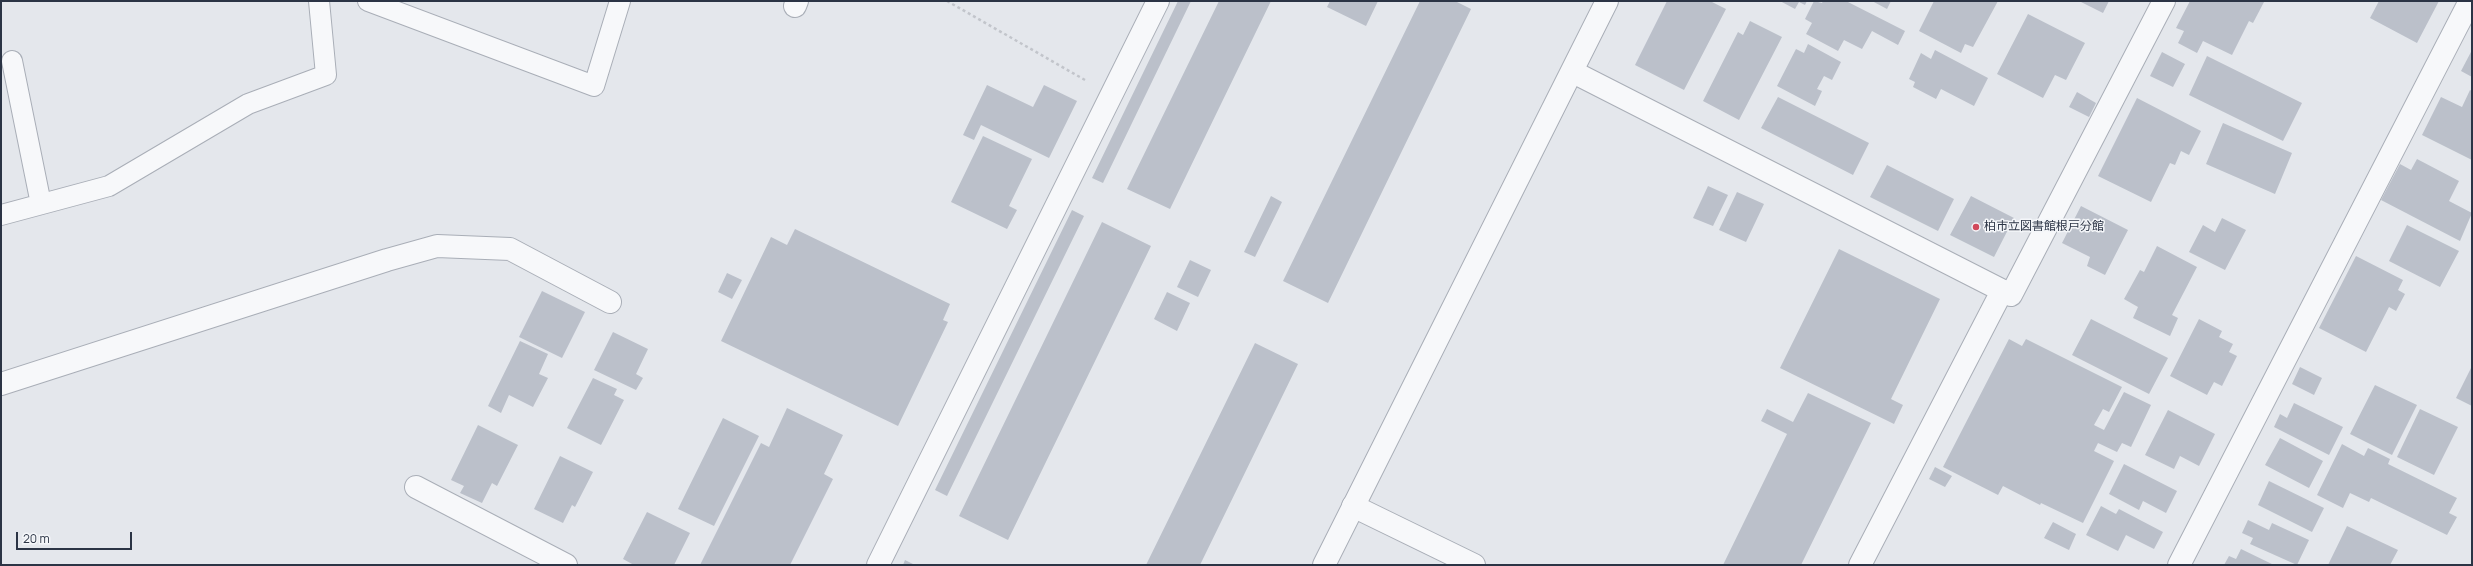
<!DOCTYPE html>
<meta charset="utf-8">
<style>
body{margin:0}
#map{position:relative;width:2473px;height:566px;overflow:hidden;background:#e4e7ec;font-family:Manrope,sans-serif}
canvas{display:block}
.frame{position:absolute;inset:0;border:2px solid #2b3445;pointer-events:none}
.scale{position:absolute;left:16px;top:532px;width:116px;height:18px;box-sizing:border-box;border:2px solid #2b3445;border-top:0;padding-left:5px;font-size:12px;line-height:14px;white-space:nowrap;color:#2b3445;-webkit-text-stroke:3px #f4f6f9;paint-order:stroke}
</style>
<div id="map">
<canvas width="2473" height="566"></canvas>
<div class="frame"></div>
<div class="scale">20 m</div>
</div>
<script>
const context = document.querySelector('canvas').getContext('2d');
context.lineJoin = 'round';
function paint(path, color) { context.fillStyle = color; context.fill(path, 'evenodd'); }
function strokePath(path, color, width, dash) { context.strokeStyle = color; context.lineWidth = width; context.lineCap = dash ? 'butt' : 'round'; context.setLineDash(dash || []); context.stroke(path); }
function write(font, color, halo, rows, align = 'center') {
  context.font = font + ' Manrope,"Noto Sans JP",sans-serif'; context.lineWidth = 3; context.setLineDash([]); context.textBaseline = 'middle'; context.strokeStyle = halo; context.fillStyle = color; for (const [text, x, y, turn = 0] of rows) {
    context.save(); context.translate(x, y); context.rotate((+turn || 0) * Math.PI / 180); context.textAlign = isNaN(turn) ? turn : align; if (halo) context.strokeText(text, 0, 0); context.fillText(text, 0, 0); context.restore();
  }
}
const building = new Path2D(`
 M1178,1H1191L1103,183L1092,178Z
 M1219,1H1271L1170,209L1127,189Z
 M1330,1H1378L1366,26L1327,7Z
 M1420,1H1455L1471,9L1328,303L1283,281Z
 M1667,1H1710L1726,9L1684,90L1635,65Z
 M1780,1H1807L1805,5L1799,2L1795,9Z
 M1814,1L1822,3L1823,1H1846L1905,31L1898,45L1872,31L1862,49L1844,40L1838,51L1806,34L1812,23L1805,19Z
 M1872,1H1891L1887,9Z
 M1934,1H1998L1973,47L1965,44L1961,53L1919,31Z
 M2079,1H2109L2103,13Z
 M2190,1H2263L2264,2L2253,23L2249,21L2232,55L2203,41L2197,53L2178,43L2184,31L2176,28Z
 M2379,1H2439L2417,43L2370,18Z
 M2028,14L2085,43L2066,80L2055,75L2043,98L1997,74Z
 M1750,21L1782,37L1739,120L1703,101L1738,32L1743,35Z
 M1808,44L1841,62L1832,80L1824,76L1817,89L1822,91L1815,106L1777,86L1796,49L1804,53Z
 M1935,50L1988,78L1974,106L1941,89L1936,99L1913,87L1915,82L1909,79L1921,53L1931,59Z
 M2472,50V77L2461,71Z
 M2162,52L2185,64L2173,87L2150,76Z
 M2207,56L2302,103L2283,141L2189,95Z
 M987,85L1033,107L1044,85L1077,101L1049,158L981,125L974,140L963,135Z
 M2470,90L2472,91V160L2422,135L2441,97L2462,107Z
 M2077,92L2096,103L2089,117L2069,107Z
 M1778,97L1869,143L1853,175L1761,128Z
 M2137,98L2201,131L2189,155L2181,151L2175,165L2170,163L2151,202L2098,176Z
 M2223,123L2292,153L2275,194L2206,164Z
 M983,136L1032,159L1009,206L1017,210L1007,229L951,202Z
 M2417,159L2459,181L2449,201L2472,213L2460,241L2381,200L2400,164L2411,170Z
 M1887,165L1954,199L1938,231L1870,197Z
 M1708,186L1728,195L1713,226L1693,218Z
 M1737,192L1764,204L1746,242L1719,230Z
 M1271,196L1282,202L1255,257L1244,252Z
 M1971,196L2014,218L1994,257L1950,235Z
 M2081,206L2128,230L2105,275L2087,266L2090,257L2062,243Z
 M1072,210L1084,216L947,496L935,490Z
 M2222,218L2246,230L2225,270L2189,252L2203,225L2215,232Z
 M1102,222L1151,246L1008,540L959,516Z
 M2407,225L2459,251L2440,287L2389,261Z
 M795,229L950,304L943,320L948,322L898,426L721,341L771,237L787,245Z
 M2157,246L2197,267L2172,315L2178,318L2170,336L2133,318L2138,307L2124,299L2140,270L2144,272Z
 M1839,249L1940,299L1891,399L1903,405L1894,424L1780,368Z
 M2356,256L2403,280L2398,290L2405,294L2396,311L2389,307L2366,352L2319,328Z
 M1190,260L1211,270L1198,297L1177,287Z
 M727,273L742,280L732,299L718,292Z
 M542,291L585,312L562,358L519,337Z
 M1167,292L1190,303L1177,331L1154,319Z
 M2091,319L2168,358L2149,394L2072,355Z
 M2199,319L2222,331L2219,337L2233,344L2229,352L2237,356L2222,386L2214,382L2207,395L2170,376Z
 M613,332L648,349L636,374L643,378L636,390L594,370Z
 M2009,339L2022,346L2026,339L2122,387L2109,412L2103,409L2094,425L2104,430L2124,392L2151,405L2131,447L2122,443L2117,452L2098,443L2094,451L2114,461L2083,523L2041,503L2040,505L2003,486L1998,495L1943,467Z
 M520,341L548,354L539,374L548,378L533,407L509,395L501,413L488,406Z
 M1255,343L1298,364L1200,565H1146Z
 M2472,366V406L2456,398Z
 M2300,367L2322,378L2314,395L2292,384Z
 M593,378L617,389L614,395L624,400L601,445L567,428Z
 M2375,385L2417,405L2392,455L2350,434Z
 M1808,393L1871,423L1801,565H1723L1787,434L1761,421L1767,409L1793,422Z
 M2294,403L2343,427L2329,455L2274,427L2280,414L2287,418Z
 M787,408L843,435L824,474L833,479L790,565H700L761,443L769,447Z
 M2420,409L2458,427L2434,475L2397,457Z
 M2168,410L2215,434L2199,466L2180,456L2174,469L2145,455Z
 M723,418L759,436L714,526L678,509Z
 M478,425L518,445L497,486L492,483L482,503L460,493L464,486L451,480Z
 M2280,438L2323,461L2309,488L2265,465Z
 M2342,444L2364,456L2368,448L2390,459L2388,464L2457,498L2449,513L2457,517L2447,535L2371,498L2369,502L2350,493L2343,508L2317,495Z
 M560,456L593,472L575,507L572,505L563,523L534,509Z
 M2124,464L2177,491L2166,513L2143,501L2139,510L2109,494Z
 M1935,467L1952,476L1945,487L1929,479Z
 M2269,481L2324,508L2312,532L2258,505Z
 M2101,506L2116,514L2119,509L2163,532L2154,549L2126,535L2118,551L2086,535Z
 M647,512L690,533L674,565H634L623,559Z
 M2248,520L2269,530L2272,523L2309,540L2297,565L2250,544L2253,538L2242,533Z
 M2053,522L2076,534L2069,550L2044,538Z
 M2347,526L2398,550L2390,565H2328Z
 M2241,549L2274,565H2224L2229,556L2236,559Z
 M905,560L915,565H903Z`);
const path = new Path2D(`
 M947,1L1085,80`);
const service = new Path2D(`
 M368,1L594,86L620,1
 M12,61L41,204
 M1,215L109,186L248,104L326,75L319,1`);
const minor = new Path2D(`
 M795,6L797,1
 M1573,72L2011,295L2164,1
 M1,384L387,260L437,246L510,249L610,302
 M416,487L566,565
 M1353,506L1474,565
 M878,565L1158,1
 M1860,565L2002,291
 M2179,565L2470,1`);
const tertiary = new Path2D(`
 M1324,565L1607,1`);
const markers = [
 [1976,227,4,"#d1495b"]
];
const poiNames = [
 ["柏市立図書館根戸分館",1984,227]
];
paint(building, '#bbc0ca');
strokePath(service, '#a9aeb7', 22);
strokePath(minor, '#a9aeb7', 24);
strokePath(tertiary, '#a9aeb7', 24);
strokePath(path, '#c2c5cb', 2.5, [3, 3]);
strokePath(service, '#f7f8fa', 20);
strokePath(minor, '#f7f8fa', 22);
strokePath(tertiary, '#f7f8fa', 22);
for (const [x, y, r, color] of markers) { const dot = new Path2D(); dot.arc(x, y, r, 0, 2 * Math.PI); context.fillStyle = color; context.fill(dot); strokePath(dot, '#f4f6f9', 1.5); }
write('12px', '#2b3445', '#f4f6f9', poiNames, 'left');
</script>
